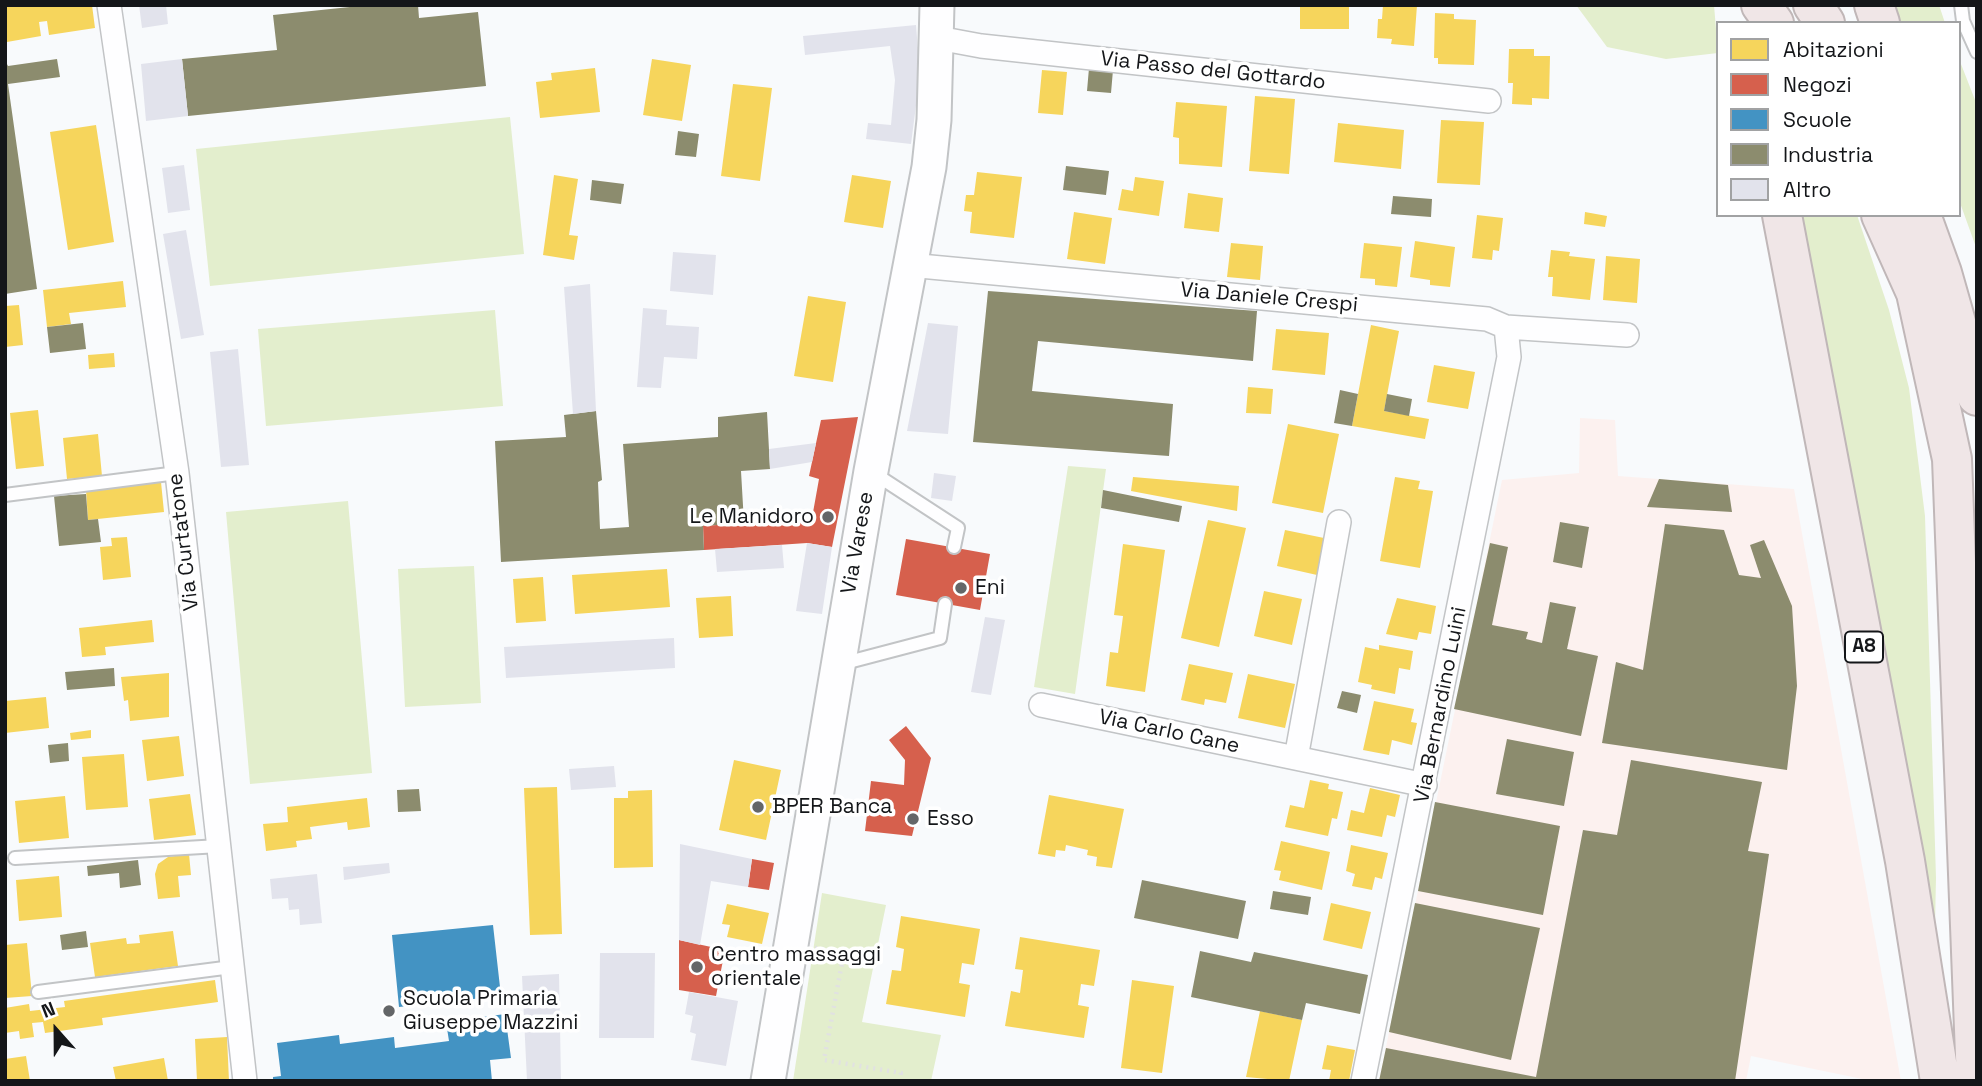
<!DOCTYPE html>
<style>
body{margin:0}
#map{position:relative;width:1982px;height:1086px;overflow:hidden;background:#f8fafc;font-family:"Space Grotesk",sans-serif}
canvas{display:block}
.frame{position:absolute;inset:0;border:7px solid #141619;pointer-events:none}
.legend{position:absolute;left:1716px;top:21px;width:245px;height:196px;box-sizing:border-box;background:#fff;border:2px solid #a1a2a3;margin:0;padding:9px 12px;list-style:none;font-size:21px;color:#141619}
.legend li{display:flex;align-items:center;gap:14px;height:35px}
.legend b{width:35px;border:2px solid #a1a2a3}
.north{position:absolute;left:21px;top:995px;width:70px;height:70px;-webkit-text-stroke:5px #fff;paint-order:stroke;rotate:339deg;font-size:19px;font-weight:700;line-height:28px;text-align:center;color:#141619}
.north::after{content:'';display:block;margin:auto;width:24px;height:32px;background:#141619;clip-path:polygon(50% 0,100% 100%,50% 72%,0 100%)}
</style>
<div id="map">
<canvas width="1982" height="1086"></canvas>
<div class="frame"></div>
<ul class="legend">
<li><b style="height:19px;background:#f6d55c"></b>Abitazioni</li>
<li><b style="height:19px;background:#d6604d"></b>Negozi</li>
<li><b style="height:19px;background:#4393c3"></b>Scuole</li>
<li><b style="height:19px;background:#8c8c6e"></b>Industria</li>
<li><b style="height:19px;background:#e2e3ec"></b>Altro</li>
</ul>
<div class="north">N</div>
</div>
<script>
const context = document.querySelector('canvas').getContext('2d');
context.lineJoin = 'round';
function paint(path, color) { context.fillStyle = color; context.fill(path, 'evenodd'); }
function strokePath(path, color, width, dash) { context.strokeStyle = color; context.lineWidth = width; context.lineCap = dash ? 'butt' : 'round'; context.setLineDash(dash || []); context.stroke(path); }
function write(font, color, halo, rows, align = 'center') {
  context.font = font + ' "Space Grotesk",sans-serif'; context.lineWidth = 7; context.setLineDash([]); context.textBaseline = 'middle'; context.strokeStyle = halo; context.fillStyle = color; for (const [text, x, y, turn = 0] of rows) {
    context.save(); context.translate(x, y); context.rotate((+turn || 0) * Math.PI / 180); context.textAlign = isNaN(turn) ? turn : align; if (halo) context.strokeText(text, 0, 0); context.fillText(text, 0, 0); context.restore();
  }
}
const industrial = new Path2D(`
 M1580,418L1615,420L1618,476L1794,489L1901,1081H1872L1751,1056L1746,1081H1379L1502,480L1579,473Z`);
const green = new Path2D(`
 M1576,5H1714L1718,53L1666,59L1607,47Z
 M1889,5H1939L1945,23H1896Z
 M1959,59L1977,105V250L1959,200Z
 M510,117L524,254L210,286L196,149Z
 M1798,215H1857L1889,310L1909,388L1925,516L1936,878L1934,972L1832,370Z
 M495,310L503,406L266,426L258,329Z
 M1068,466L1106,469L1075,694L1034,687Z
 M348,501L372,773L250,784L226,512Z
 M474,566L481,703L405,707L398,569Z
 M822,893L886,905L862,1022L941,1035L931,1081H793Z`);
const homes = new Path2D(`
 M5,5H92L95,28L49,35L47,21L39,22L41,36L7,42Z
 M1300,5H1349V29H1300Z
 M1383,5H1417L1414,46L1391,44L1392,39L1377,38L1378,19H1382Z
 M1435,13L1454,14V19L1476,20L1474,65L1438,64V58H1434Z
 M1509,49H1534V56H1550L1549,99L1532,98V105L1512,104L1513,83H1508Z
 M652,59L691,65L682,121L643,115Z
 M595,68L600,112L540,118L536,82L552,80L551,73Z
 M1042,70L1067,72L1063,115L1038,113Z
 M733,84L772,88L760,181L721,176Z
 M1255,96L1295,99L1289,174L1249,171Z
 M1176,102L1227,106L1222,167L1179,164V138L1173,137Z
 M1441,120L1484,122L1480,185L1437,183Z
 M1338,123L1404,130L1401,169L1334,162Z
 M96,125L114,242L68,250L50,132Z
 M977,172L1022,177L1014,238L970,233L972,212L964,211L966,195H974Z
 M554,175L578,179L569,235L578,236L574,260L543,255Z
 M852,175L891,181L883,228L844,222Z
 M1135,177L1164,181L1159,216L1118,210L1122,189L1133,191Z
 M1188,193L1223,198L1219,232L1184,228Z
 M1074,212L1112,218L1105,264L1067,259Z
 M1585,212L1607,216L1605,227L1584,224Z
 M1477,215L1503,218L1499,251L1493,250L1492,260L1472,258Z
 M1415,241L1455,247L1450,287L1430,285V280L1410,277Z
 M1231,243L1263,246L1260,280L1227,277Z
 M1364,243L1402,247L1397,287L1375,285V279L1360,278Z
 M1551,250L1570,252L1569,256L1595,259L1590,300L1552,296L1553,277H1548Z
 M1606,256L1640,259L1637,303L1603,300Z
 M123,281L126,307L69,313L71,324L47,327L43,290Z
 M808,296L846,302L833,382L794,376Z
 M19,305L23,345L5,347V306Z
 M1371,325L1399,331L1384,411L1429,419L1425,439L1352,426Z
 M1276,329L1329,333L1325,375L1272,370Z
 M114,353L115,367L89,369L88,355Z
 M1434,365L1475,372L1468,409L1427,402Z
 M1248,387L1273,389L1271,414L1246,413Z
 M38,410L44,466L16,469L10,413Z
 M1288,424L1339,434L1323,513L1272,503Z
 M98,434L102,476L67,479L63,438Z
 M1133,477L1239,486L1237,511L1131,491Z
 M1395,477L1420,481L1418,489L1433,491L1420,568L1380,561Z
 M161,482L164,512L88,520L86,490Z
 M1208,520L1246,528L1219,647L1181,638Z
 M1285,530L1324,538L1317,575L1277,566Z
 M127,537L131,577L103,580L100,547L112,546L111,538Z
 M1123,544L1165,550L1145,692L1106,686L1110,652L1118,653L1122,624L1123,616L1114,615Z
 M667,569L670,607L575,614L572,575Z
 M543,577L546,621L516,623L513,579Z
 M1264,591L1302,599L1292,645L1254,636Z
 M731,596L733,636L699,638L696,598Z
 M1397,598L1436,606L1431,634L1419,632L1417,640L1386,634Z
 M152,620L154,642L105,647L106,655L82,657L79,628Z
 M1379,645L1413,651L1410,670L1399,668L1395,694L1371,689L1372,685L1358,682L1365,647L1379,650Z
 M1189,664L1233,673L1226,703L1205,699L1204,705L1181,700Z
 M169,673V717L130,721L128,700L124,701L121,677Z
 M1248,674L1295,684L1285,728L1238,718Z
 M46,697L49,728L5,733V701Z
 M1374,701L1414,709L1411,722L1417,723L1412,745L1392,740L1389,755L1363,750Z
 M91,730V738L71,740L70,733Z
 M179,736L184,776L147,781L142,740Z
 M124,754L128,807L86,810L82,757Z
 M734,760L781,770L766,840L719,830Z
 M1310,780L1329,784L1328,789L1343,792L1337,819L1332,818L1328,836L1285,827L1290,805L1304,808Z
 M557,787L562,934L530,935L524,788Z
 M1370,788L1400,795L1395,817L1387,815L1382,837L1347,830L1351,810L1364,813Z
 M652,790L653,867L614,868V798H628V791Z
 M190,794L196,835L154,840L149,799Z
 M1049,795L1124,809L1112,868L1096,866L1097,857L1087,855L1088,850L1066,845L1065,851L1056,850L1055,857L1038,854Z
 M65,796L69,838L19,843L15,801Z
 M367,798L370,827L348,830L347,822L310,827L312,839L296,841L297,847L266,851L263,824L288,822L287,807Z
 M1281,841L1330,852L1322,890L1279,880L1281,871L1274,870Z
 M1351,845L1388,853L1382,879L1375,877L1372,890L1352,886L1355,874L1346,871Z
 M189,854L191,875L178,876L180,897L158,899L155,874L158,864L168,857Z
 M59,876L62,917L19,921L16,880Z
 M1331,903L1371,912L1362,949L1323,940Z
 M727,904L769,913L762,944L727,937L730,925L722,924Z
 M901,916L980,929L974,965L962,963L959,983L970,985L965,1017L886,1004L892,970L901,971L904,949L896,947Z
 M173,931L178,966L95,977L90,943L126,938L127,944L140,943L139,935Z
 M1020,937L1100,950L1094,986L1081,984L1078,1005L1089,1007L1084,1038L1005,1026L1011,991L1020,993L1023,970L1015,969Z
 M27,943L32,996L5,998V945Z
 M215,980L218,1002L102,1018L103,1025L45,1033L43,1022L32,1023L34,1037L20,1039L19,1031L5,1033V1008L29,1004L30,1011L65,1007L64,1001Z
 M1132,980L1174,986L1162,1073L1121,1068Z
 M1260,1011L1302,1020L1289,1081L1246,1077Z
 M227,1037L229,1081H197L195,1039Z
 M1327,1045L1355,1050L1349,1081H1329L1331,1070L1322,1069Z
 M26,1056L30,1081H5V1059Z
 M164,1058L168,1081H116L113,1067Z`);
const shops = new Path2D(`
 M858,417L832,547L807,543L704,550L703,526L812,518L819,479L809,476L821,420Z
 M906,539L990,554L980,610L896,595Z
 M906,726L931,758L912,836L865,831L871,781L904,785L905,760L889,740Z
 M752,859L774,863L769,890L748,887Z
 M679,940L725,950L716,996L679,990Z`);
const schools = new Path2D(`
 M493,925L501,996L399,1007L392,935Z
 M505,1014L511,1058L490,1060L492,1081H273V1077L281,1076L277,1043L339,1035L340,1044L394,1037L395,1048L449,1041L446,1022Z`);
const industry = new Path2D(`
 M369,5H418L419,18L478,12L486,86L188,116L182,59L277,50L273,15Z
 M57,59L60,77L8,84L37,289L5,294V60L8,66Z
 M1089,68L1113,70L1111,93L1087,91Z
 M678,131L699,134L696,157L675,155Z
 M1066,166L1109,171L1106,195L1063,190Z
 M592,180L624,184L621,204L590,200Z
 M1393,196L1432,199L1431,217L1391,214Z
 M988,291L1257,311L1253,361L1038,341L1032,391L1173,404L1169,456L973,442Z
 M83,323L86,349L50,353L47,327Z
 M1340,390L1358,394L1352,426L1334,423Z
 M1387,394L1412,399L1409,416L1384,411Z
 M596,411L602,480L598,482L600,529L629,527L623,444L718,437V417L767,412L770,469L741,471L744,523L703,526L704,550L501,562L495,441L566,437L564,415Z
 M1659,479L1728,485L1732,512L1647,507Z
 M1103,490L1182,506L1179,522L1101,508Z
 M86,494L88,520L98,519L101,542L59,546L54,496Z
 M1560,522L1589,527L1582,568L1553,562Z
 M1665,524L1724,530L1739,575L1761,578L1750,545L1764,540L1792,606L1797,686L1787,770L1602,743L1616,662L1643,670Z
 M1490,543L1508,547L1492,625L1528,632L1526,639L1542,643L1550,602L1576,607L1567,649L1598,656L1581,736L1454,709Z
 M114,668L115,686L67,690L65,672Z
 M1342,691L1361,695L1357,713L1337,708Z
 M1507,739L1574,752L1564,806L1496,794Z
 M68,743L69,761L50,763L48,745Z
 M1631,760L1762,782L1748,851L1769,854L1735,1081H1379L1386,1048L1536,1077L1583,830L1617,835Z
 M419,789L421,811L398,812L397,790Z
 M1435,802L1560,826L1543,915L1418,891Z
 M138,860L141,885L120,888L119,873L88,876L87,866Z
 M1142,880L1246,901L1238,939L1134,918Z
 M1273,891L1311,897L1308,915L1270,909Z
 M1415,903L1540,928L1511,1060L1389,1032Z
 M86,931L88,947L62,950L60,935Z
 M1200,951L1251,962L1254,952L1368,975L1360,1014L1306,1003L1302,1020L1191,997Z`);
const building = new Path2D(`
 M139,5H166L168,24L142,28Z
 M916,25L920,75L911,144L866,139L868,123L891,125L895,80L890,46L805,55L803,36Z
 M182,59L188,116L146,121L141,64Z
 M184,165L190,210L168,213L162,168Z
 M186,230L204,335L181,339L163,234Z
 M673,252L716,255L713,295L670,291Z
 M590,284L596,411L573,414L564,287Z
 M643,308L667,310L666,325L699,327L697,359L664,357L661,388L637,387Z
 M928,323L958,326L948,434L907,431Z
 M238,349L249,465L221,467L210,352Z
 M816,443L812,462L770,469L769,449Z
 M934,473L956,476L952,501L931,498Z
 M807,543L832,547L822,614L796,611Z
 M782,545L784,568L717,572L715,549Z
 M985,617L1005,620L991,695L971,692Z
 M674,638L675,668L506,678L504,647Z
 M614,766L616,787L571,790L569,769Z
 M680,844L752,859L748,887L711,881L700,945L679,940Z
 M389,863L390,873L344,880L343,867Z
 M317,874L322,923L300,925L299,909L289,910L288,898L272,899L270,879Z
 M600,953H655L654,1038H599Z
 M559,974L561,1081H527L522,976Z
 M689,992L738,1001L726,1066L691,1060L696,1034L690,1032L693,1016L685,1014Z`);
const path = new Path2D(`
 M815,948L844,952L824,1060L901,1073L899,1081`);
const lane = new Path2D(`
 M1961,5L1963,21L1977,52
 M875,474L958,528L954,547
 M5,495L177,473
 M841,664L940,638L945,604
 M15,858L219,846
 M38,992L232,967`);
const street = new Path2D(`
 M109,5L177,473L245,1081
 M938,38L981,46L1489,101
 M909,265L1487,319L1506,327L1627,335
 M1041,705L1425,785
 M1296,758L1339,522
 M1363,1081L1509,357L1506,327`);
const secondary = new Path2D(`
 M768,1081L871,471L929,167L934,120L937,5`);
const highway = new Path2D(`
 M1761,5L1774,23
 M1813,5L1825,23
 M1874,5L1880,23
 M1782,215L1905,861L1940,1081
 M1881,215L1916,293L1952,459L1976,1081
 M1921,215L1942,273L1977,396`);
const markers = [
 [828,517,7,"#646668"],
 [961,588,7,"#646668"],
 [758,807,7,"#646668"],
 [913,819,7,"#646668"],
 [697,967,7,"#646668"],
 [389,1011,7,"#646668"]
];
const shields = [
 [1864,647,38]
];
const shieldNames = [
 ["A8",1864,647]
];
const streetNames = [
 ["Via Passo del Gottardo",1213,71,6],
 ["Via Daniele Crespi",1269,298,5],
 ["Via Curtatone",184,542,-97],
 ["Via Varese",858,543,-80],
 ["Via Bernardino Luini",1441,705,-79],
 ["Via Carlo Cane",1169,732,12]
];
const poiNames = [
 ["Le Manidoro",814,517,"right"],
 ["Eni",975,588],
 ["BPER Banca",772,807],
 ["Esso",927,819],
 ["Centro massaggi",711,955],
 ["orientale",711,979],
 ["Scuola Primaria",403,999],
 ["Giuseppe Mazzini",403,1023]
];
paint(industrial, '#fcf1ef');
paint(green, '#e3eecd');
paint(homes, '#f6d55c');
paint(shops, '#d6604d');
paint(schools, '#4393c3');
paint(industry, '#8c8c6e');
paint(building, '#e2e3ec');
strokePath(lane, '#c2c4c6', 16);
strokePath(street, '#c2c4c6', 26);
strokePath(secondary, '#c2c4c6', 37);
strokePath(highway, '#c0b7b8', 42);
strokePath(path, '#e1e1e2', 4.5, [2, 5]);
strokePath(lane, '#fefeff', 12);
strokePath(street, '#fefeff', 23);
strokePath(secondary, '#fefeff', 33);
strokePath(highway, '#f0e6e7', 38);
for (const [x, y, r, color] of markers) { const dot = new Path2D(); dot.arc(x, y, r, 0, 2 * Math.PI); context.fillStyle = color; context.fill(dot); strokePath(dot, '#fff', 2.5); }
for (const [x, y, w] of shields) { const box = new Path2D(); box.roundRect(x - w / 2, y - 15.5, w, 31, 5); context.fillStyle = '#fff'; context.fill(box); strokePath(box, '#141619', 2); }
write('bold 19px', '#141619', null, shieldNames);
write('21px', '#141619', '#fff', streetNames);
write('21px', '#141619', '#fff', poiNames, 'left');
</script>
